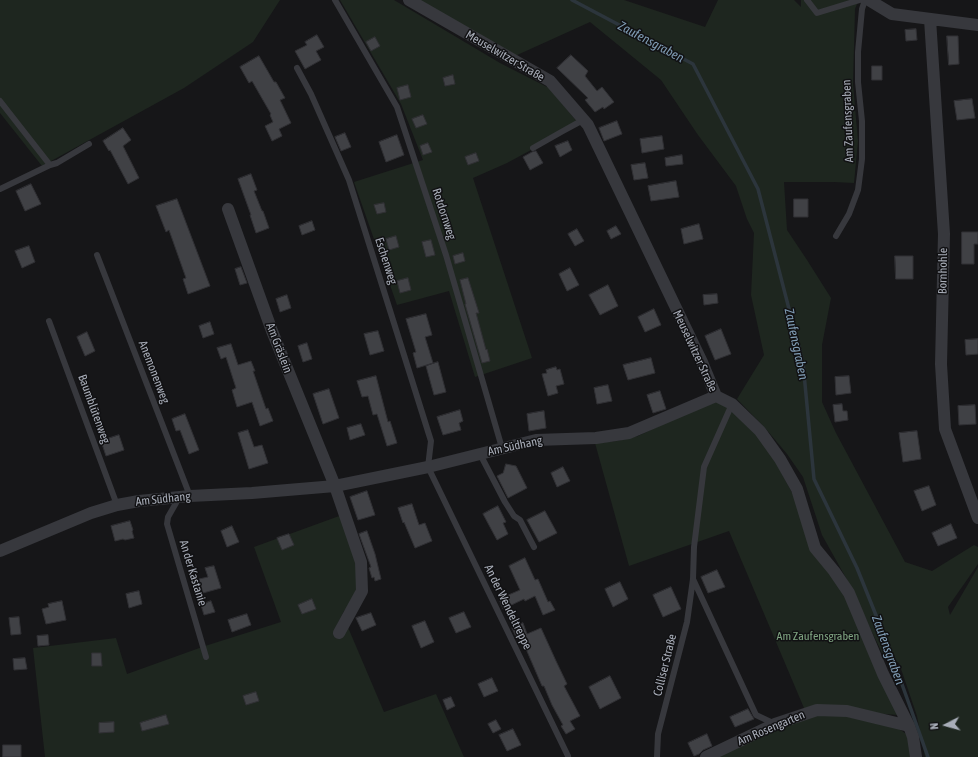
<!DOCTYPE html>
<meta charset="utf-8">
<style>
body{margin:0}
#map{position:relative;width:978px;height:757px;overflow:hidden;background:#161618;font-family:"Asap Condensed",sans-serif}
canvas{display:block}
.north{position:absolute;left:926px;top:705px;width:40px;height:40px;-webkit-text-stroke:3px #111113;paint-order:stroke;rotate:264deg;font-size:11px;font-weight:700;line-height:16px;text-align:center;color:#a8adb8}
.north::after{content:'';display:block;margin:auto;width:14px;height:18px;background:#a8adb8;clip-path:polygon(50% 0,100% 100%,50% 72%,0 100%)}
</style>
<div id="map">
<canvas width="978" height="757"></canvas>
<div class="north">N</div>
</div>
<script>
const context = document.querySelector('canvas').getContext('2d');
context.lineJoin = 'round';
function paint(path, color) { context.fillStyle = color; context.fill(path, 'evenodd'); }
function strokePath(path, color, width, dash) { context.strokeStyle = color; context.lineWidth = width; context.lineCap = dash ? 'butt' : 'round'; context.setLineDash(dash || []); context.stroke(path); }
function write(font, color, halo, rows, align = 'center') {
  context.font = font + ' "Asap Condensed",sans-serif'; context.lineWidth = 3; context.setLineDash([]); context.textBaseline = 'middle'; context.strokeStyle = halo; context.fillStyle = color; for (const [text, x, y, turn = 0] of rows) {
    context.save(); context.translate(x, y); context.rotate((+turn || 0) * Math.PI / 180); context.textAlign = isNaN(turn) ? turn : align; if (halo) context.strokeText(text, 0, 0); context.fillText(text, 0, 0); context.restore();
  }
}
const green = new Path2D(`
 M0,0H280L253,42L184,88L42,166L0,113Z
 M340,0H394L500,63L549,88L579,124L507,163L473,178L532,358L475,377L449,291L397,305L354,182L423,160L401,104Z
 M418,0H624L705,27L718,0H794L801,7V0H854L857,4L855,9L853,84L858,141L854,183L834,182H784L787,230L807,260L831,298L822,345V402L836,433L905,562L932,571L974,545L978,547V564L948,607L950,615L978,567V757H925L917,716L899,663L882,653L846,578L822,535L803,477L787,454L766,429L737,399L764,355L751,295L754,233L747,219L736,186L698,135L661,80L590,22L515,56Z
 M717,402L729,407L749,426L770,451L846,595L898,715L804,708L729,531L629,566L595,443L617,441L638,436L699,407Z
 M342,515L358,570L357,588L350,605L344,611L336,627L347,625L384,712L436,694L464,757H45L33,648L116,638L127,674L205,646L281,622L254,547Z
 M822,712L893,725L908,735L911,757H714L787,723Z`);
const stream = new Path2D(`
 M572,0L693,64L758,189L803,363L814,479L857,568L888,645L928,757`);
const building = new Path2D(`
 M916,29L917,40L906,41L905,30Z
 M317,35L324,47L316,51L321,60L305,69L295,51L307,45L305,42Z
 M947,36H958L959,64L949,65Z
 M375,37L380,46L371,51L366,42Z
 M571,55L588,71L585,76L597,91L602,87L614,102L604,109L603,107L595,112L585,100L588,98L557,68Z
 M259,56L274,82H276L285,98L280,100L291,123L279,129L282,136L272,141L265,126L273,122L270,115L271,114L252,81L249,83L240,67Z
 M872,66H882V80H872Z
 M453,75L455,84L445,86L443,78Z
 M408,85L411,97L400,100L397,88Z
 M972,99L975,118L957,120L954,101Z
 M423,115L427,124L416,128L412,119Z
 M617,121L622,134L604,141L599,128Z
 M123,128L131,140L123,146L139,178L128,184L110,150L109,151L103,141Z
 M345,133L351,147L341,151L335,137Z
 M397,135L404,155L386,162L379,142Z
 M662,136L664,149L642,153L640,139Z
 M568,141L572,150L560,157L555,146Z
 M428,143L432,152L423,155L420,146Z
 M536,151L543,163L530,170L523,157L532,152Z
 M476,153L479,161L468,165L465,157Z
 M682,155L683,164L666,166L665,158Z
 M645,163L648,178L634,180L631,165Z
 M251,174L257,190L254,191L262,211H263L269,228L256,233L250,215H251L238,179Z
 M676,181L679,197L651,201L648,186Z
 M31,184L41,204L25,211L16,191Z
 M177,199L210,286L188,294L183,279L186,278L169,230L166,232L156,206Z
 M794,199H808V217H794Z
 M384,203L386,212L377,214L374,205Z
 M312,221L315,230L302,235L299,226Z
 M699,224L703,239L684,244L681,229Z
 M616,226L621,234L611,239L607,231Z
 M577,229L584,241L575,246L568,234Z
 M962,232H978V244H974V264H962Z
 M396,236L399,247L389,250L386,239Z
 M431,240L435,255L426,257L422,242Z
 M29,246L35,262L22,268L15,251Z
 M463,253L465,261L455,264L453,256Z
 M895,256H913V279H896Z
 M241,267L247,283L240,285L235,269Z
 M570,268L579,285L567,291L559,274Z
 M408,278L411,290L400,293L397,281Z
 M468,278L479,313H476L486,350L487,349L490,361L482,363L465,304H466L460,280Z
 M608,285L618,306L600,315L589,295Z
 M717,294L718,303L704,305L703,295Z
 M287,295L291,308L280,312L276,299Z
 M654,309L661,325L645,332L638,317Z
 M426,314L432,335L425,337L433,363L417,368L413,353L416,352L406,319Z
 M210,322L214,334L203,338L199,326Z
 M721,329L731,354L715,360L705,336Z
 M378,331L384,351L370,355L364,334Z
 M87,332L95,351L85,356L77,337Z
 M978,339V354L966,355L965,340Z
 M307,343L312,359L303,362L298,346Z
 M231,344L238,365L251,361L255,371H253L266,409L268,408L273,421L260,426L252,402L237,407L232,390L236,388L226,357L221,359L217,348Z
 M651,358L655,373L628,380L623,365Z
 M438,362L446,392L434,395L426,366Z
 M556,367L557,370L560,369L564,384L556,386L558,393L548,396L542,374L547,373L546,370Z
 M376,376L388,422L390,421L397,443L387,446L377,414L373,415L368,396L362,397L357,381Z
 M849,376L851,393L836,395L835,377Z
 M608,385L612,401L597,404L594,388Z
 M329,389L339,418L323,424L313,394Z
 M660,391L666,409L653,413L647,395Z
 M842,404L843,411H847L848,420L835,422L833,405Z
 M975,405L976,424L959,425L958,406Z
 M460,410L463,421L459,423L461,430L443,435L437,417Z
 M544,411L546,428L529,431L527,414Z
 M185,414L199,450L189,454L180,430L176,431L172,419Z
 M361,424L365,435L350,440L347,428Z
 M248,430L254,447L262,445L268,463L249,469L238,433Z
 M917,431L921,459L903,462L899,433Z
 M119,435L124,450L106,456L101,441Z
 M506,464L516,466L527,488L508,498L497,476L503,473Z
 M563,467L570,481L557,487L551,473Z
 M929,486L936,505L922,511L914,491Z
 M367,491L375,515L358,520L350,497Z
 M412,504L419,525L425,523L432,541L415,548L404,522L403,523L398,508Z
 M498,506L506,522L503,523L508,534L497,540L483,514Z
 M545,511L557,533L539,542L527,520Z
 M130,521L133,530L132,531L134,538L125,540L123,539L115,541L111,526Z
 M951,524L957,538L938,546L932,533Z
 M232,526L239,542L227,547L221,531Z
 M367,531L375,554L381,579L375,581L374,577L372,578L369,568L371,567L359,534Z
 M289,534L294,545L282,550L277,538Z
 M525,558L535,580L538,579L548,602L550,601L555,610L543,615L535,596L525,601L524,599L503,609L499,599L520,590L509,566Z
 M214,566L221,588L203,593L199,579L208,577L205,568Z
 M717,570L725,587L708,593L701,577Z
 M620,582L628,599L613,607L605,589Z
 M671,587L681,609L663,617L653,595Z
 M139,591L142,604L129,608L126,594Z
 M312,599L316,609L302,614L298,605Z
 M62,601L66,620L46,624L42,609L49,607L48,604Z
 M211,601L215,612L204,615L201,605Z
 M464,612L471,627L456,633L449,618Z
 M371,613L376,625L362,631L356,618Z
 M247,614L251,625L232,632L228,620Z
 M19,617L21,634L11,635L9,618Z
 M425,621L434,642L421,648L412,626Z
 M523,623L527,634L541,628L556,661L567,684L564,686L580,716L570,721L575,729L566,734L561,726L563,725L552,705L544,686H542L523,642L521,643L518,636L516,637L512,628Z
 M48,635L49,645L38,646L37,636Z
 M92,653H101L102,666H92Z
 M25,658L27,669L14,670L13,659Z
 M610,676L621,698L600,709L589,687Z
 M492,678L498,691L484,697L478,684Z
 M256,692L259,701L246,705L243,696Z
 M451,697L455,706L447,710L443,700Z
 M748,709L754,719L735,727L730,717Z
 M166,715L169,724L142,731L140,723Z
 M496,720L501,729L493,733L488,724Z
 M114,722V732L99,733V723Z
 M513,729L521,745L507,751L499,735Z
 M707,734L712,746L703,750L699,754L694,756L688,743Z
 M3,745H21V757H3Z`);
const lane = new Path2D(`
 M335,0L397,107L446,255L502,448
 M807,0L817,13L860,0
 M297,68L311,94L349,180L431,441L428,467L568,756
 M0,101L50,165
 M533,148L563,131L583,120
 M0,189L50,165L57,163L89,144
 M836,236L849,214L858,190L862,159V121L858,82V52L862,9L865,0
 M97,255L190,496
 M49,321L117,505
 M480,454L505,502L514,516L520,520L534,547
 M178,498L176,503L168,517L167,524L206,657
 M693,579L756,715L775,724
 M657,757L658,734L687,622L693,579L694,547L704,467L732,404`);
const street = new Path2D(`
 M409,0L550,81L588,125L702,362L716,396L732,404L760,431L780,459L797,489L815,548L834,571L849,593L883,674L909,726L913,737L916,757
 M869,0L892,14L978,25
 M930,19L944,234L941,364L945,429L978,518
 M228,209L272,331L335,486L361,562L362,591L339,633
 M0,551L91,513L117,505L139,501L190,496L252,493L335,486L428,467L536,440L596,438L629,433L716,396
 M706,757L775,724L817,710L847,711L909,726`);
const streetNames = [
 ["Meuselwitzer Straße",505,56,30],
 ["Am Zaufensgraben",848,121,-92],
 ["Rotdornweg",444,214,72],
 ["Eschenweg",386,261,72],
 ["Bornhohle",943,271,-89],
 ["Am Gräslein",279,348,69],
 ["Meuselwitzer Straße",695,351,65],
 ["Anemonenweg",154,372,69],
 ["Baumblütenweg",94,409,70],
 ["Am Südhang",515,446,-12],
 ["Am Südhang",163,499,-6],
 ["An der Kastanie",193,573,73],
 ["An der Wendeltreppe",508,607,64],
 ["Colliser Straße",665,665,-76],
 ["Am Rosengarten",771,728,-23]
];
const parkNames = [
 ["Am Zaufensgraben",818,636]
];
const waterNames = [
 ["Zaufensgraben",651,42,28],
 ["Zaufensgraben",796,344,78],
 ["Zaufensgraben",888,650,70]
];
paint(green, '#1e261f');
strokePath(stream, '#2c353c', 3.5);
paint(building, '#404145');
strokePath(building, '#303034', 1);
strokePath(lane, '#37383d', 6);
strokePath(street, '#37383d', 12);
write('12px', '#a8adb8', '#111113', streetNames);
write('12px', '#7fa381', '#111113', parkNames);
write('italic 13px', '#7f9bb3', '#111113', waterNames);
</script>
